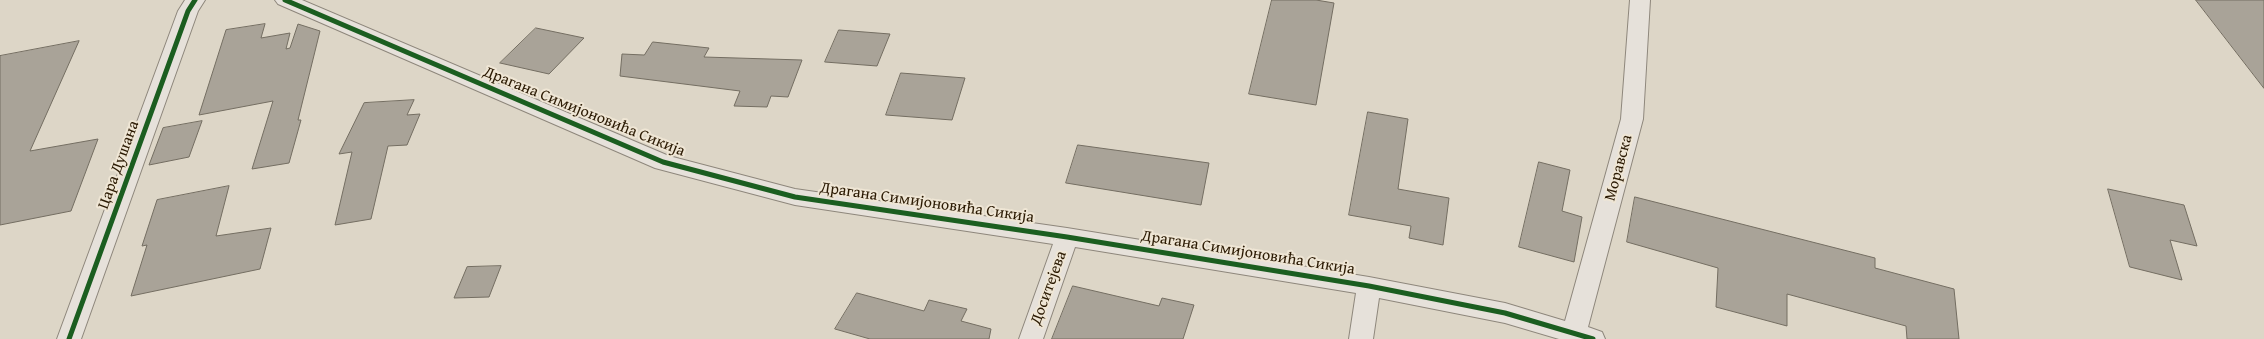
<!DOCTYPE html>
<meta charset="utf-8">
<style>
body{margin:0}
canvas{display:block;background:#ddd6c7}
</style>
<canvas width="2264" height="339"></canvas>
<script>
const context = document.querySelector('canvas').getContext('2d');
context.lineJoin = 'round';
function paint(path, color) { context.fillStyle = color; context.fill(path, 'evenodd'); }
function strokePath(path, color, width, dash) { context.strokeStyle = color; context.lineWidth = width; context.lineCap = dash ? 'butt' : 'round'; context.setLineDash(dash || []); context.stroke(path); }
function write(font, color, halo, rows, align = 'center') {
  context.font = font + ' "Gentium Book Plus",serif'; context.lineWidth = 4; context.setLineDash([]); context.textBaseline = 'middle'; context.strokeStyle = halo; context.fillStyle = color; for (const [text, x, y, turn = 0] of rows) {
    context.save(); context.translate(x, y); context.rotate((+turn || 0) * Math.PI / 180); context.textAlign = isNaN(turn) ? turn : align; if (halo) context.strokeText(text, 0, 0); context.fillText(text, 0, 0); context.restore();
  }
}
const building = new Path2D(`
 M1272,0H1316L1334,3L1316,105L1249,94Z
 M2196,0H2264V88Z
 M265,24L261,38L290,33L286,49L290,48L298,24L320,31L298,120H301L289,163L252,169L273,101L199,115L226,30Z
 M536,28L584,38L549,74L500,63Z
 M839,30L890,34L877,66L825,62Z
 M79,41L30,151L98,139L71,211L0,225V56Z
 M653,42L709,48L704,57L802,60L788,97L771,96L767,107L734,106L740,91L620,76L622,54L644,55Z
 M901,73L965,78L952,120L886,115Z
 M414,100L407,115L420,114L407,145L388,146L371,219L335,225L352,152L339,154L364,103Z
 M1368,112L1408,119L1398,189L1449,198L1443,245L1409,238L1411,226L1349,215Z
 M202,121L189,157L149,165L163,128Z
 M1078,145L1209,163L1201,205L1066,183Z
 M1539,162L1570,170L1562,211L1582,217L1574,262L1519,247Z
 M229,186L216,236L271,228L260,269L131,296L147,245L142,246L157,200Z
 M2108,189L2184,205L2197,246L2170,240L2182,280L2130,267Z
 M1635,197L1875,258V268L1954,289L1959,339H1907L1906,326L1787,294V326L1716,307L1718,268L1627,242Z
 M501,266L489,297L454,298L467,267Z
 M1073,286L1159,306L1162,298L1194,305L1183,339H1052Z
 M857,293L924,311L929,300L967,309L961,321L991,329L989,339H870L835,329Z`);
const street = new Path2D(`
 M185,0H205L198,11L81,339H57L178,11Z
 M275,0H302L669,156L795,189L1067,228L1369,277L1505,303L1565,321L1621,119L1630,0H1650L1643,119L1588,327L1602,332L1605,339H1559L1505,323L1379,298L1373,339H1349L1356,293L1075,247L1043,339H1019L1053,244L795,205L655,168L278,4Z`);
const cycleway = new Path2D(`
 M285,0L663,162L795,197L1067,237L1369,286L1505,313L1593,339
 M69,339L188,11L195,0`);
const streetNames = [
 ["Драгана Симијоновића Сикија",584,112,22],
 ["Цара Душана",119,165,-70],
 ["Моравска",1619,168,-75],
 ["Драгана Симијоновића Сикија",927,203,8],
 ["Драгана Симијоновића Сикија",1248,253,9],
 ["Доситејева",1049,288,-70]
];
paint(building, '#a9a398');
strokePath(building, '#746e62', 1);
strokePath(street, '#8e877c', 2);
paint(street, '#e6e1da');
strokePath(cycleway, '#1b5e20', 5);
write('16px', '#2b1a03', '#efe6d5', streetNames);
</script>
